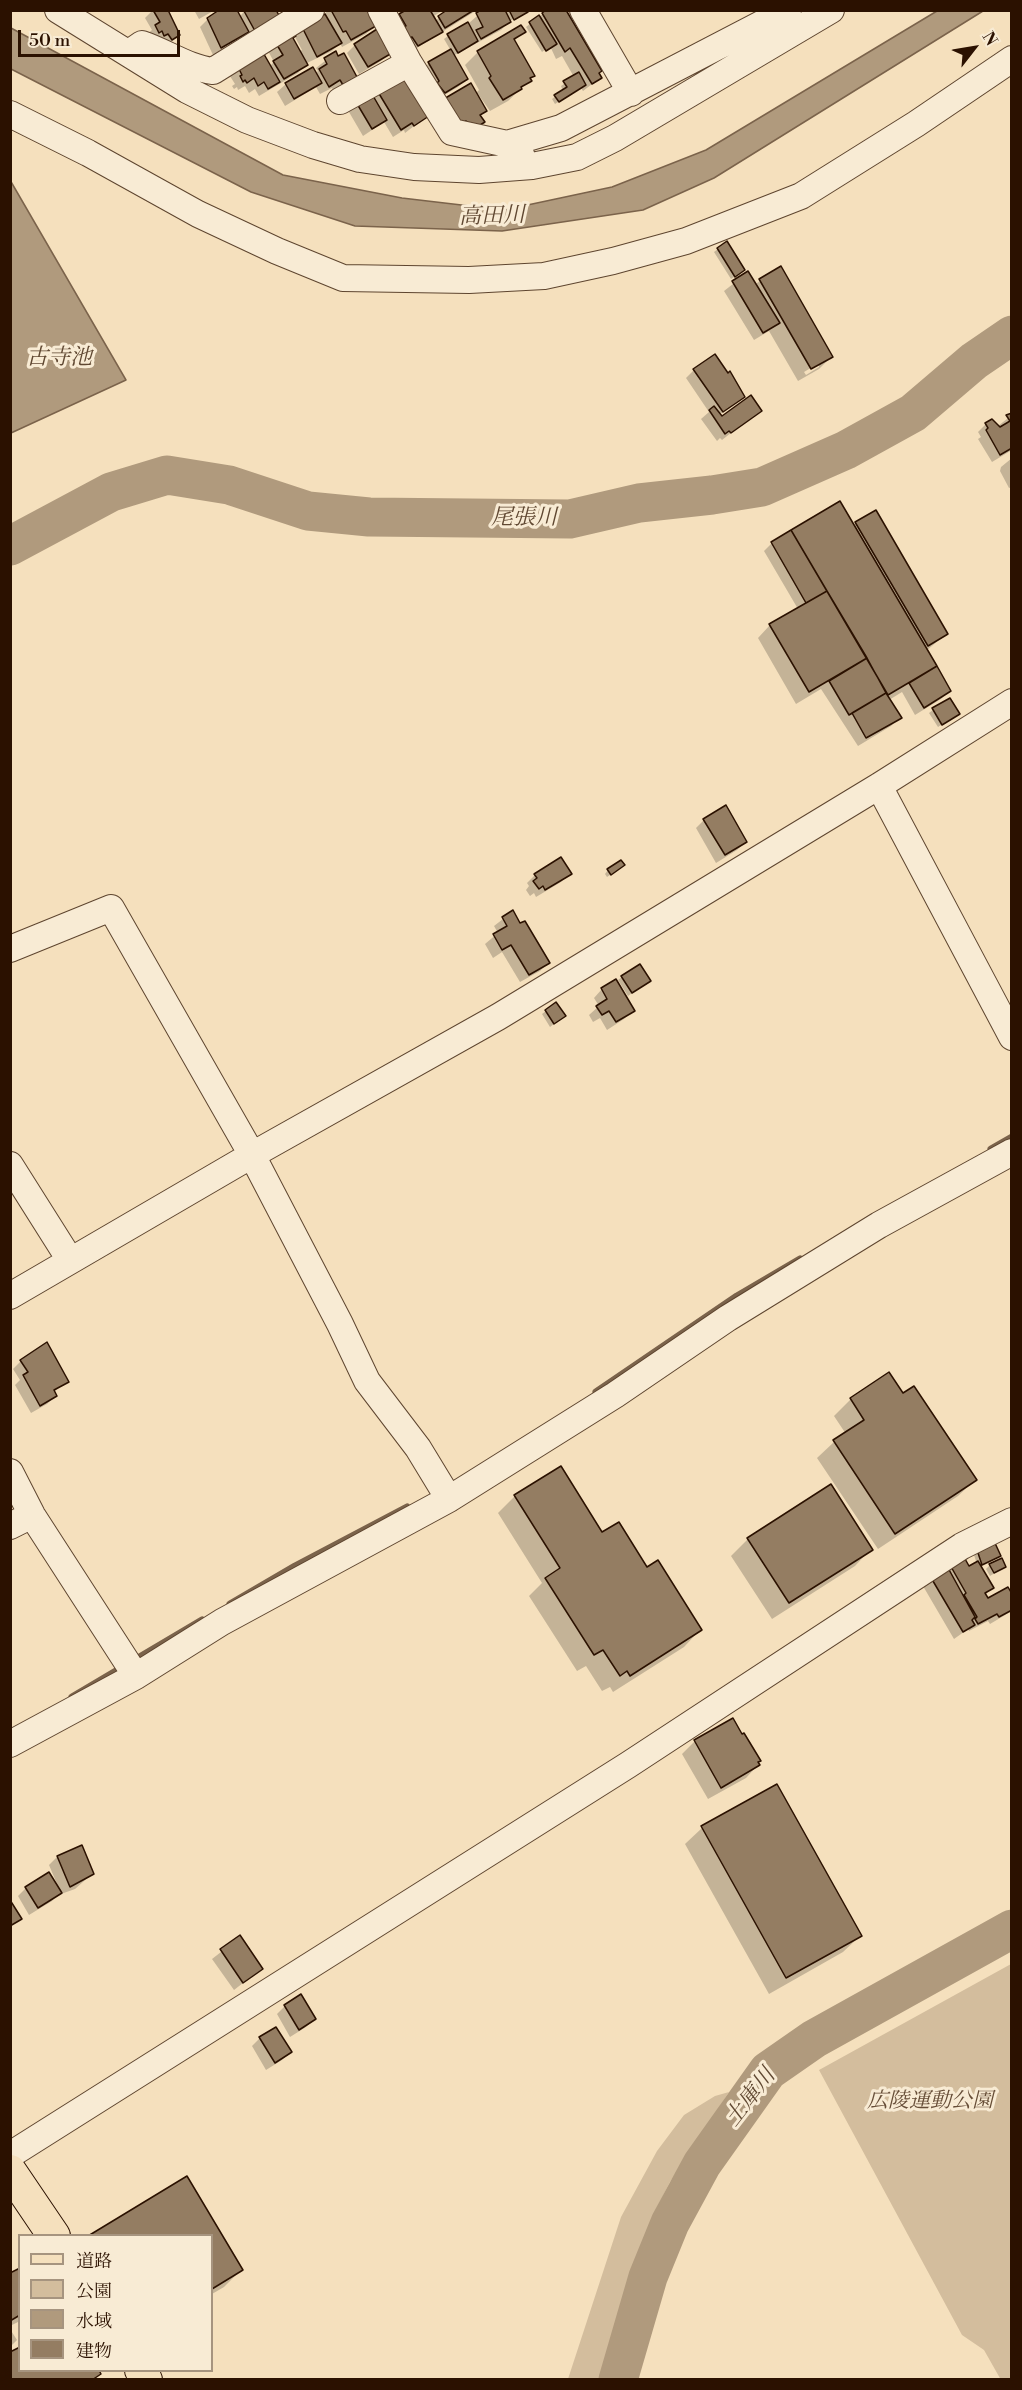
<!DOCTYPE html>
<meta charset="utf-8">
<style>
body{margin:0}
#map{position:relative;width:1022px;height:2390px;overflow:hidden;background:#f5e0bd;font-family:"Libre Bodoni","Noto Serif JP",serif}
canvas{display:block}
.frame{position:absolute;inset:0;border:12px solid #2b1100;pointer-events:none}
.legend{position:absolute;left:18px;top:2234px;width:195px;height:138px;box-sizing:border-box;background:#f8ebd4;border:2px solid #a6947f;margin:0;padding:8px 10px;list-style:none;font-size:18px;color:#2b1100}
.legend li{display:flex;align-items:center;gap:12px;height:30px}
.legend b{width:30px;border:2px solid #a6947f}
.north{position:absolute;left:944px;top:18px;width:60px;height:60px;-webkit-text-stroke:4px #f8ebd4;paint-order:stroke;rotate:59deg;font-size:16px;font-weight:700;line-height:24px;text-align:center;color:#2b1100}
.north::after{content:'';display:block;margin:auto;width:21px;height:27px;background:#2b1100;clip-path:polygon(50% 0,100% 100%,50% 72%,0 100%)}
.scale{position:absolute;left:18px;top:30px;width:162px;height:27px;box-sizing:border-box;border:3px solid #2b1100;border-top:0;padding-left:8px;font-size:18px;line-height:21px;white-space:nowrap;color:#2b1100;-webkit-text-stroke:4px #f8ebd4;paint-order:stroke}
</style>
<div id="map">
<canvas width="1022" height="2390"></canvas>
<div class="frame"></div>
<ul class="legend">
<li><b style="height:8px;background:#f5e0bd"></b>道路</li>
<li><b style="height:16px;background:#d3bd9d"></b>公園</li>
<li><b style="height:16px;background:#b09a7d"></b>水域</li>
<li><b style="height:16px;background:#947d62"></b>建物</li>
</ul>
<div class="north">N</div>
<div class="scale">50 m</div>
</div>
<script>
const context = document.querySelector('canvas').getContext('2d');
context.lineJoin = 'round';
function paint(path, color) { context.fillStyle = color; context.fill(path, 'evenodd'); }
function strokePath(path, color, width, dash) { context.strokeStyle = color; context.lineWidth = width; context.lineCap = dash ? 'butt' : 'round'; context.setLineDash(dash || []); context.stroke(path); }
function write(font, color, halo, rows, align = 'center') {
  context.font = font + ' "Libre Bodoni","Noto Serif JP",serif'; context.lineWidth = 6; context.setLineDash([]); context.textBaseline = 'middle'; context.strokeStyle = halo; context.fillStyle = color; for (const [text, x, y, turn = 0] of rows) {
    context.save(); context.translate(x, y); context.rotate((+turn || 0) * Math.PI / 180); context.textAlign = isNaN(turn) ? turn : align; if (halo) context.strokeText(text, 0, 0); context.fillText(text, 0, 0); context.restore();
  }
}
const green = new Path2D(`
 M1011,1964L1012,2379L1001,2380L984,2350L962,2335L819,2070Z
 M729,2092L670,2182L652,2217L599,2379H568L621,2217L657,2151L684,2115L715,2096Z`);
const water = new Path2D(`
 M937,11H983L714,178L643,210L502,231L355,226L251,192L11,69V28L283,175L402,198L504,210L612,187L706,150Z
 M10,180L126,380L11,433H10Z`);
const shadow = new Path2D(`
 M153,10H167L177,27L175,29L178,34L170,43L147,34L152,30L145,18Z
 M194,10H215L199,19Z
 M245,10H275L247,38L244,34L213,55L200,27L208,19L239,18Z
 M329,10H366L374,26L366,34L342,47L340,43L332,51L307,63L298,73L259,96L255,89L249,93L245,86L238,90L237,87L234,89L232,86L235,84L228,73L237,65L269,67L274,62L267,49L292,39L299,52L302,50L295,37Z
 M409,10H444L432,17L435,21L450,10H477L409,53L392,24Z
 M484,10H528L510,21L501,30L453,56L467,79L458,87L436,100L421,72L429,63L451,51L444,39L448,36L469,23Z
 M543,14L600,78L583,91L581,88L555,104L552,99L563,91L561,86L574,77L562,56L556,59L550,46L542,52L526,27Z
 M524,32L513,42L533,75L530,80L508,101L490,111L478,94L476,95L485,111L479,117L458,128L475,94L479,90L465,65L478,52Z
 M355,45L390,53L381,61L359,74L347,53Z
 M335,53L355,76L334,92L332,88L320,94L316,87L285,106L277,92L286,84L315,74L318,71L316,68Z
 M379,93L427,116L405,133L404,130L393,137L384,122L363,136L349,112L357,104L373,99Z
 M718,249L740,273L731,279L714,252Z
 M780,268L832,356L819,369L798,381L769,331L754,340L724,291L747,273L754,285ZM819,363V367L806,375L804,372Z
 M694,370L727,375L743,396L719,415L721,418L760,410L722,440L720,438L717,441L701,419L709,412L686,378Z
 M1012,415V450L992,462L978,439L981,437L978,432L986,424L998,426Z
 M1012,458V487L1009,488L1000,471L1001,467Z
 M856,523L946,634L926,651L949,691L941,699L915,715L902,692L889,700L900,717L891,726L858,746L821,689L796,704L758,638L770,625L798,609L764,551L772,543L853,527Z
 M933,710L958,714L938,727L929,713Z
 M704,820L746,842L737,850L716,863L696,828Z
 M619,869L607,877L605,874L608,870Z
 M570,873L561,882L536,897L534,893L530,896L526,890L529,886L527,883L535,875Z
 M512,912L548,963L540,971L520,982L502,952L493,958L485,944L498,933L494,926Z
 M622,977L649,981L628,996L618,980Z
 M602,989L633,1011L624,1019L607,1030L600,1018L593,1022L589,1015L599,1006L594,998Z
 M546,1011L564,1016L550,1027L542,1014Z
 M21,1361L67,1381L54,1392L56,1395L47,1404L31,1413L15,1385L20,1380L13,1369Z
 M889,1374L903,1395L975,1480L958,1496L878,1549L817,1458L834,1442L846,1434L834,1416L851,1399Z
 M515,1496L602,1535L646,1569L700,1630L684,1647L613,1692L610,1687L602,1691L586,1666L577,1671L529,1596L542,1583L498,1513Z
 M748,1539L871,1549L855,1566L772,1619L731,1556Z
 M978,1551L999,1555L980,1567L992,1588L985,1595L988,1600L1012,1598V1611L990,1624L988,1621L969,1631L968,1629L954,1639L923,1586L951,1566L969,1568L977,1564L974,1555Z
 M990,1565L1005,1567L990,1576L986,1569Z
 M695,1741L757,1763L758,1765L746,1778L708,1799L682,1754Z
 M702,1828L860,1936L843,1952L769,1994L685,1844Z
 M57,1857L92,1874L75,1889L61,1894L60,1892L52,1901L29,1915L18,1896L26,1888L57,1884L49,1865Z
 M239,1938L261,1969L234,1990L212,1959Z
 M285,2006L314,2019L306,2027L290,2037L277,2014Z
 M260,2038L290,2052L282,2060L266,2070L252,2046Z
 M186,2179L241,2270L224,2287L212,2294V2236Z
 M20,2269V2321L10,2326V2275Z
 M10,2329L17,2340L10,2347Z`);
const stream = new Path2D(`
 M991,1149L1012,1137
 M596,1392L737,1296L800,1259
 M230,1604L295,1566L407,1507
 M72,1697L202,1620`);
const river = new Path2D(`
 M10,546L111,492L167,475L229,485L308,511L369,517L570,519L639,503L712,495L762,487L846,450L913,413L974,361L1012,335
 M618,2380L648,2277L670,2223L702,2164L768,2071L814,2039L1012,1929`);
const building = new Path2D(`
 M153,10H168L180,35L172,40L168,34L164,36L162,31L159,33L155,25L160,22Z
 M219,10H237L249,32L221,48L207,18Z
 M246,10H276L280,17L255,31L244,11Z
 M331,10H367L376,26L351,40L346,31L343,32Z
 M406,10H430L443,32L418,46L412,37L409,38L403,28L406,26L399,14Z
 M447,10H474L445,28L438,16Z
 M481,10H505L511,22L481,39L476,30L483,27L476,13Z
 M509,10H527L528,12L514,20Z
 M546,10H566L602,71L599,73L602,78L592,84L570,48L565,52L542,13Z
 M325,14L342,43L317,57L302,27Z
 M539,15L557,44L546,51L529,22Z
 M468,22L478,41L458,53L447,34Z
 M521,25L526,32L514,39L535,76L530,78L532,81L521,87L522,89L503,100L489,78L491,76L477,51Z
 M292,29L296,36L293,38L308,65L284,79L273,61L283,55L274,40Z
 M377,29L392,53L368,67L354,44Z
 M261,49L280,82L268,89L264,82L258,86L254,78L247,83L245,80L243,82L240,76L242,75L236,63Z
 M451,49L468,79L445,93L437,83L439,81L428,62Z
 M336,51L338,56L344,53L357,77L343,85L340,80L329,87L319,69L327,64L324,58Z
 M313,67L322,83L294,99L285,83Z
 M579,72L586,85L559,102L554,95L567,87L563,81Z
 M405,76L429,116L414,126L412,123L401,130L378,92Z
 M471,83L487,111L480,115L485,122L472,130L466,121L458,126L442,100Z
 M372,94L387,120L372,129L356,102Z
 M727,241L745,270L735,277L717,248Z
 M781,266L833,357L811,369L759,279Z
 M748,271L780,323L763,333L732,281Z
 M715,354L728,373L730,371L745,397L723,412L693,369Z
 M751,395L762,411L731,433L729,431L725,434L709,410L714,406L722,416Z
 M1012,413V448L1000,455L986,430L988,428L985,423L992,419L1000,427L1010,421L1006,415Z
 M840,501L937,666L888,695L791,530Z
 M876,510L948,634L928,646L855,522Z
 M791,530L827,591L806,603L771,542Z
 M827,591L867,658L809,692L769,624Z
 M867,658L886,693L849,715L829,681Z
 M937,666L951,691L924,708L909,683Z
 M886,693L902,718L866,738L852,713Z
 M950,698L960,714L942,725L932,708Z
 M726,805L747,842L725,855L703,819Z
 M561,857L572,874L545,890L543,886L539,889L533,881L537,878L534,874Z
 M621,860L625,865L611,875L607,869Z
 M513,910L520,923L525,921L550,963L529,975L511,945L502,950L493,934L507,926L502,917Z
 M640,964L651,981L632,993L621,976Z
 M616,979L635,1011L616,1022L609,1011L602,1015L596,1006L607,999L601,988Z
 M556,1002L566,1016L554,1024L545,1010Z
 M47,1342L69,1382L54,1390L57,1396L40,1406L23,1375L28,1372L20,1360Z
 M889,1372L903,1393L914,1386L977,1480L895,1534L833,1440L864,1420L850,1398Z
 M561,1466L602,1532L619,1522L647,1567L658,1560L702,1630L630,1676L627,1671L620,1676L603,1650L594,1655L545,1578L560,1568L514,1495Z
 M831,1484L873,1550L789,1603L747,1538Z
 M994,1541L1001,1556L982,1565L977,1550Z
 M964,1557L969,1566L978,1561L994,1588L985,1593L988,1598L1008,1587L1012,1594V1610L999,1617L997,1614L978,1624L975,1619L977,1617L964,1595L966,1593L950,1565Z
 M1002,1558L1006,1567L994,1573L989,1564Z
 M947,1566L975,1617L972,1620L975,1625L963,1632L930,1576Z
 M733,1718L742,1734L744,1733L761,1761L758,1762L760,1765L721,1788L694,1740Z
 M777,1784L862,1936L786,1978L701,1826Z
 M82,1845L94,1874L70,1887L57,1856Z
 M49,1872L62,1893L38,1908L25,1887Z
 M10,1900L22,1919L10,1926Z
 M240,1935L263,1969L243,1983L220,1949Z
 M301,1994L316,2019L299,2030L284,2005Z
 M276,2027L292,2052L275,2063L259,2037Z
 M187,2176L243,2270L212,2289V2236H88Z
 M20,2268V2315L10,2321V2273Z
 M20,2347V2370H99L101,2374L92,2380H10V2352Z`);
const minor = new Path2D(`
 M58,10L187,90L247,120L313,145L360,159L414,167L479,170L532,166L577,157L615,138L831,10
 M381,10L409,63L452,132L507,144L521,154
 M583,10L631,93
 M129,53L142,44C166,52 188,68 213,71L311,10
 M340,101L409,63
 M10,114L88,153L198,214L277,251L343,278L469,280L544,276L613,261L686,241L801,196L916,124L1012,59
 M507,144L561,128L788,10
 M879,786L1012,1037
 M10,949L111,908L252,1155L340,1324L367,1381L418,1448L449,1499
 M10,1165L70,1260
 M10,1296L252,1155L498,1017L879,786L1012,702
 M10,1472L32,1515L136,1676
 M10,1526L32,1515
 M10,1744L136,1676L222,1622L449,1499L615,1395L728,1318L879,1225L1012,1152
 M10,2155L628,1765L962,1546L1012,1521`);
const major = new Path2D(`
 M10,2171L54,2236
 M141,2370L146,2380`);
const parkNames = [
 ["広陵運動公園",930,2102]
];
const waterNames = [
 ["高田川",492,217,-2],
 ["古寺池",59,359],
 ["尾張川",524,519],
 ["土庫川",751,2098,-52]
];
paint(green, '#d3bd9d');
paint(water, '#b09a7d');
strokePath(water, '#7b634b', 1.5);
paint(shadow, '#0003');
strokePath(stream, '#7b634b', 7);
strokePath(river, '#b09a7d', 39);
paint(building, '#947d62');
strokePath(building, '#2b1100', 1.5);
strokePath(minor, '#5e452f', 28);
strokePath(major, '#2b1100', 34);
strokePath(minor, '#f8ebd4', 26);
strokePath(major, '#f5e0bd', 32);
write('italic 21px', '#664d37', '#f8ebd4', parkNames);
write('italic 22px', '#604832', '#f8ebd4', waterNames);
</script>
